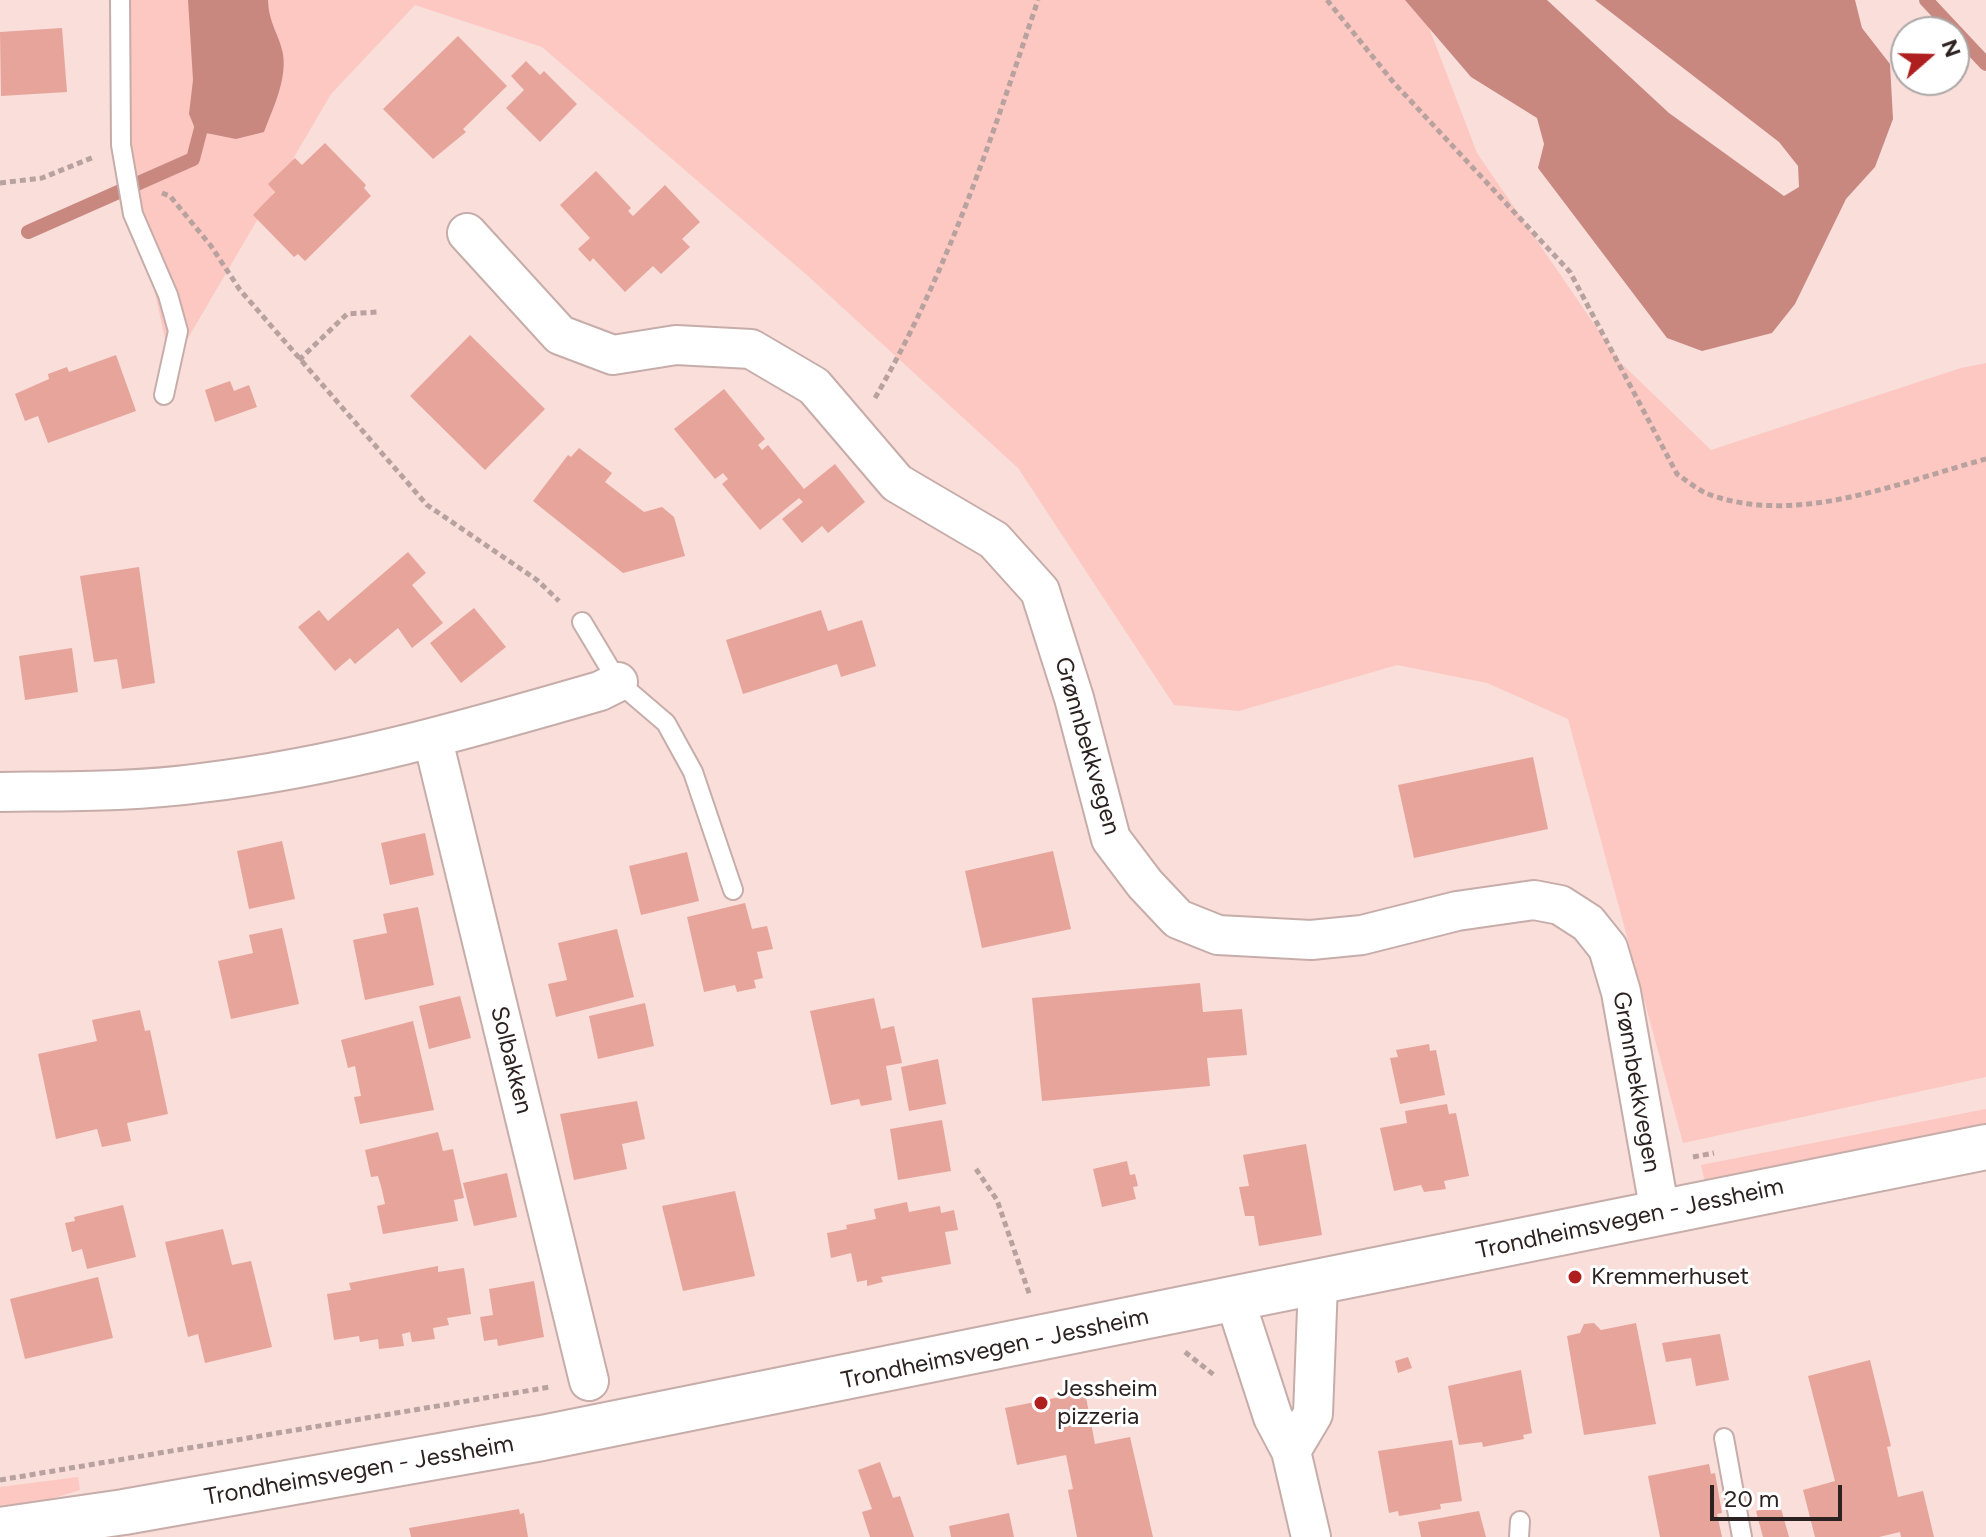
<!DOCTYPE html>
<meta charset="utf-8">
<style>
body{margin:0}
#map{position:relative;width:1986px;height:1537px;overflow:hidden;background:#f9deda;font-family:Figtree,sans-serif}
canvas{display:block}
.north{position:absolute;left:1890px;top:16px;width:80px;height:80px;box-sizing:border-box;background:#fff;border:2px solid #aba7a6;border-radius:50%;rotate:70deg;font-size:22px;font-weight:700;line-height:32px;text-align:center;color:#2c2221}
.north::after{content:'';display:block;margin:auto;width:28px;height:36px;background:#b01f1f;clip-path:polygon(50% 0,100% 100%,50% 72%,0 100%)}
.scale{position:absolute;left:1710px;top:1485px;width:132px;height:36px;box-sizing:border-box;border:4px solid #2c2221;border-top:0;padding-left:10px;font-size:24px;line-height:28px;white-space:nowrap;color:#2c2221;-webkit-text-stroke:6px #fff;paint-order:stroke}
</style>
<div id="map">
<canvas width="1986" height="1537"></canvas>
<div class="north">N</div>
<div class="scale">20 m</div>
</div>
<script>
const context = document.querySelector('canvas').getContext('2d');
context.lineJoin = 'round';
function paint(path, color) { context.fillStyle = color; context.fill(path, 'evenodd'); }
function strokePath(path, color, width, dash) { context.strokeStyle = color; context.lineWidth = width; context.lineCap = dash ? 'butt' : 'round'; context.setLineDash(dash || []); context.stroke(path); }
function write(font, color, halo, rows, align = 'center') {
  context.font = font + ' Figtree,sans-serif'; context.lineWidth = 6; context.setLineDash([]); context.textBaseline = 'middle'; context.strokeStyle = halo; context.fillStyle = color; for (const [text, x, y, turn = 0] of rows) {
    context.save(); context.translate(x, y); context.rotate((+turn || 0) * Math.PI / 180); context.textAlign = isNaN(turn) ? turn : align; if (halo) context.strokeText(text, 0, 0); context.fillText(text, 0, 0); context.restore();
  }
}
const green = new Path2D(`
 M121,0H1430L1423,12L1477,153L1620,362L1711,450L1961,368L1986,363V1077L1683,1143L1568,719L1487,683L1397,665L1239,711L1174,705L1018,468L808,276L542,47L415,5L331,94L171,367L118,121Z
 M1986,1109V1123L1705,1182L1701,1165Z
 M78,1477L80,1490L38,1503L0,1509V1487Z`);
const water = new Path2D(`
 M188,0H268C269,25 279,33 283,54C287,80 273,108 264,132L236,139L196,131L189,114L193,80Z
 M1405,0H1547L1669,113L1784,196L1799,187L1798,166L1779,142L1595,0H1855L1862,28L1890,64L1893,119L1875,167L1846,199L1795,304L1772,333L1702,351L1667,338L1538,168L1544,144L1537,118L1471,77Z`);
const stream = new Path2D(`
 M1926,0L1986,64
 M28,232L193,159L205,113`);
const building = new Path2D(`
 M62,28L67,92L1,96L0,32Z
 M458,36L507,86L463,129L466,132L433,159L383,109Z
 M526,61L540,75L544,71L577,104L540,142L506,108L524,90L511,76Z
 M325,143L366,185L364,188L371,196L305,261L298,254L294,257L253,215L275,192L268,184L295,158L302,165Z
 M596,171L631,208L628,211L633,216L665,185L700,222L682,239L690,247L661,274L653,266L625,292L593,258L590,262L578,249L590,238L560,205Z
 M470,335L545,409L485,470L410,396Z
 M116,355L136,411L48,443L38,416L25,421L15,394L49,379L48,374L67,367L69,372Z
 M230,381L234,391L249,385L257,407L215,422L205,390Z
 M724,389L765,439L758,445L762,450L768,445L804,489L835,464L865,502L828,533L822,526L802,543L782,519L803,502L799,498L760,530L722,484L728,479L723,473L715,479L674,429Z
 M579,448L612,473L605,482L644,512L662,507L674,517L685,556L623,573L533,501L568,455L571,457Z
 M408,552L426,573L412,585L443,623L412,648L398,628L355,664L350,658L335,671L298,627L319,610L328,621Z
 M139,567L155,683L122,689L117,659L94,662L80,576Z
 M474,608L506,647L461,683L430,643Z
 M821,610L828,631L862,620L876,666L841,677L837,664L743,694L726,640Z
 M72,648L78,692L25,700L19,656Z
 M1533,757L1548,829L1414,858L1398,785Z
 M425,833L434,875L390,885L381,843Z
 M282,841L295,899L249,909L237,851Z
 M1053,851L1071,929L982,948L965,871Z
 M687,852L699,901L641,915L629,866Z
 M745,903L752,929L767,926L773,949L757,952L763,978L754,980L756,988L737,992L735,985L704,992L687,917Z
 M418,907L434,985L365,1000L353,940L387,933L383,914Z
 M282,928L299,1004L231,1019L218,961L253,953L249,935Z
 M617,929L634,997L556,1017L548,984L567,980L558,943Z
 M1200,983L1203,1012L1242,1009L1247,1055L1207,1058L1210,1086L1042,1101L1032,998Z
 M460,996L471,1038L429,1049L419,1006Z
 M874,998L881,1029L894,1026L902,1063L886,1066L892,1100L861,1106L859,1099L831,1105L810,1011Z
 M645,1003L654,1046L598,1059L589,1016Z
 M140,1010L145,1031L150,1030L168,1114L127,1123L131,1141L102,1147L97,1129L56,1139L38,1054L97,1041L92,1020Z
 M413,1021L434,1110L360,1124L354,1097L361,1096L355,1066L348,1068L341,1040Z
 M1429,1044L1430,1051L1436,1050L1445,1095L1400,1104L1390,1058L1398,1057L1396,1050Z
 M938,1059L946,1104L909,1111L901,1067Z
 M637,1101L645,1139L622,1144L627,1169L574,1180L560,1114Z
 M1447,1104L1449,1114L1456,1113L1469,1176L1444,1181L1446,1189L1424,1192L1421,1185L1394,1191L1380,1128L1407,1123L1405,1111Z
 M942,1120L951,1171L898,1180L890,1129Z
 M438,1132L443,1151L453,1149L464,1198L454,1200L458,1221L383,1234L377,1206L385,1204L382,1190L378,1176L371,1177L365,1150Z
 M1306,1144L1322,1235L1259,1246L1254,1216H1245L1239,1187L1249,1186L1243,1155Z
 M1127,1161L1130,1175L1135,1174L1138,1186L1133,1187L1136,1199L1102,1207L1093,1169Z
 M507,1173L517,1217L474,1226L463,1183Z
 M735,1191L755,1276L683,1291L662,1206Z
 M907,1202L909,1212L940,1206L941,1213L954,1210L958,1230L945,1232L951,1264L881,1277L883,1282L867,1286V1280L857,1282L851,1253L831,1258L827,1233L847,1229L846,1225L876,1219L874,1209Z
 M123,1205L136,1257L87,1269L82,1249L72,1252L65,1223L75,1221L74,1217Z
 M223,1229L232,1265L251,1261L272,1347L205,1363L198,1334L188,1337L165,1242Z
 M438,1266V1272L464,1268L471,1314L447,1318L449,1325L433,1328L435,1339L412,1342L410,1332L402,1334L404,1346L379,1349L378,1339L360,1342L359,1336L334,1340L327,1294L351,1290L349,1283Z
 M98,1277L113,1338L25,1359L10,1299Z
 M534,1281L544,1337L498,1346L497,1339L484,1341L480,1317L493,1315L489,1289Z
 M1594,1323L1601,1330L1636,1323L1656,1424L1584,1435L1567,1336L1580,1333L1584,1324Z
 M1720,1334L1729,1380L1696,1386L1691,1358L1666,1362L1662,1343Z
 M1408,1357L1412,1368L1398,1373L1395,1361Z
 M1870,1360L1891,1446L1887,1447L1898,1497L1923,1491L1934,1537H1901L1900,1532L1879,1537H1815L1803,1490L1835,1481L1808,1376Z
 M1521,1370L1532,1433L1523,1435L1524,1439L1483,1447L1482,1442L1459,1445L1448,1386Z
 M1085,1392L1095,1444L1130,1437L1153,1537H1077L1068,1490L1073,1489L1066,1455L1017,1465L1005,1408Z
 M1452,1440L1462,1501L1440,1504L1441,1509L1399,1516L1398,1511L1389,1513L1378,1451Z
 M880,1462L893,1498L900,1496L914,1537H870L862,1512L872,1509L858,1470Z
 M1709,1464L1711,1474L1715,1473L1722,1513L1717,1514L1722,1537H1660L1648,1476Z
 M1780,1505L1789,1537H1763L1756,1511Z
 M519,1509L520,1514L524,1513L528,1537H411L409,1528Z
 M1479,1511L1486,1537H1421L1418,1522Z
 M1009,1513L1014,1537H951L949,1526Z`);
const path = new Path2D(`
 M1327,0L1394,83L1570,272L1677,474C1687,481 1698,490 1708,494C1798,527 1899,482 1986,459
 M0,183L42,178L94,157
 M162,193L170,196L211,246L240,290L427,505L537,580L559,601
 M299,360L347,314L377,312
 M875,398C948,272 992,137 1038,0
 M1693,1157L1714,1153
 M976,1169L997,1200L1030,1296
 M1185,1352L1214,1375
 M0,1480L550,1387`);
const service = new Path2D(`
 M120,0L121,145L133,214L168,295L178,331L164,395
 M582,622L618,682L666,723L693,772L733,890
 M1724,1438L1742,1537
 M1519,1537L1520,1521`);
const minor = new Path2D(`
 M467,233L560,335L613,355L676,345L751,349L814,386L897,483L994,540L1040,591L1074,698L1111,839L1145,884L1178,919L1218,935L1311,940L1362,935L1457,911L1534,900L1560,905L1588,923L1608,948L1621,992L1660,1213
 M433,740L589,1381
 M0,792C67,791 135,792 201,783C337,767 469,729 600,691L618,682
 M1235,1300L1273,1417L1291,1451L1311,1537
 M1291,1451L1313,1414L1318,1283`);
const secondary = new Path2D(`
 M0,1530L124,1512L542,1438L1986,1147`);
const markers = [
 [1575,1277,8,"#b01f1f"],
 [1041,1403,8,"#b01f1f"]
];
const streetNames = [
 ["Grønnbekkvegen",1087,746,74],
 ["Solbakken",511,1060,76],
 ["Grønnbekkvegen",1636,1082,80],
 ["Trondheimsvegen - Jessheim",1630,1219,-12],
 ["Trondheimsvegen - Jessheim",995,1349,-12],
 ["Trondheimsvegen - Jessheim",359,1471,-10]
];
const poiNames = [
 ["Kremmerhuset",1591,1277],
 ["Jessheim",1057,1389],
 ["pizzeria",1057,1417]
];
paint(green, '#fcc8c1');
paint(water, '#c88880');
strokePath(stream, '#c88880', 14);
paint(building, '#e6a49b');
strokePath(service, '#c6ada9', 22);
strokePath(minor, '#c6ada9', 42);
strokePath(secondary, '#c6ada9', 48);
strokePath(path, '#b8a29f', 5, [6, 4]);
strokePath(service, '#fff', 18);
strokePath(minor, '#fff', 38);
strokePath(secondary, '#fff', 44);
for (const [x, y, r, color] of markers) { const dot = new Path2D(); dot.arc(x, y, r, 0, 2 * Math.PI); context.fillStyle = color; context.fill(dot); strokePath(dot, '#fff', 3); }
write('24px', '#2c2221', '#fff', streetNames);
write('24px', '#2c2221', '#fff', poiNames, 'left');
</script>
